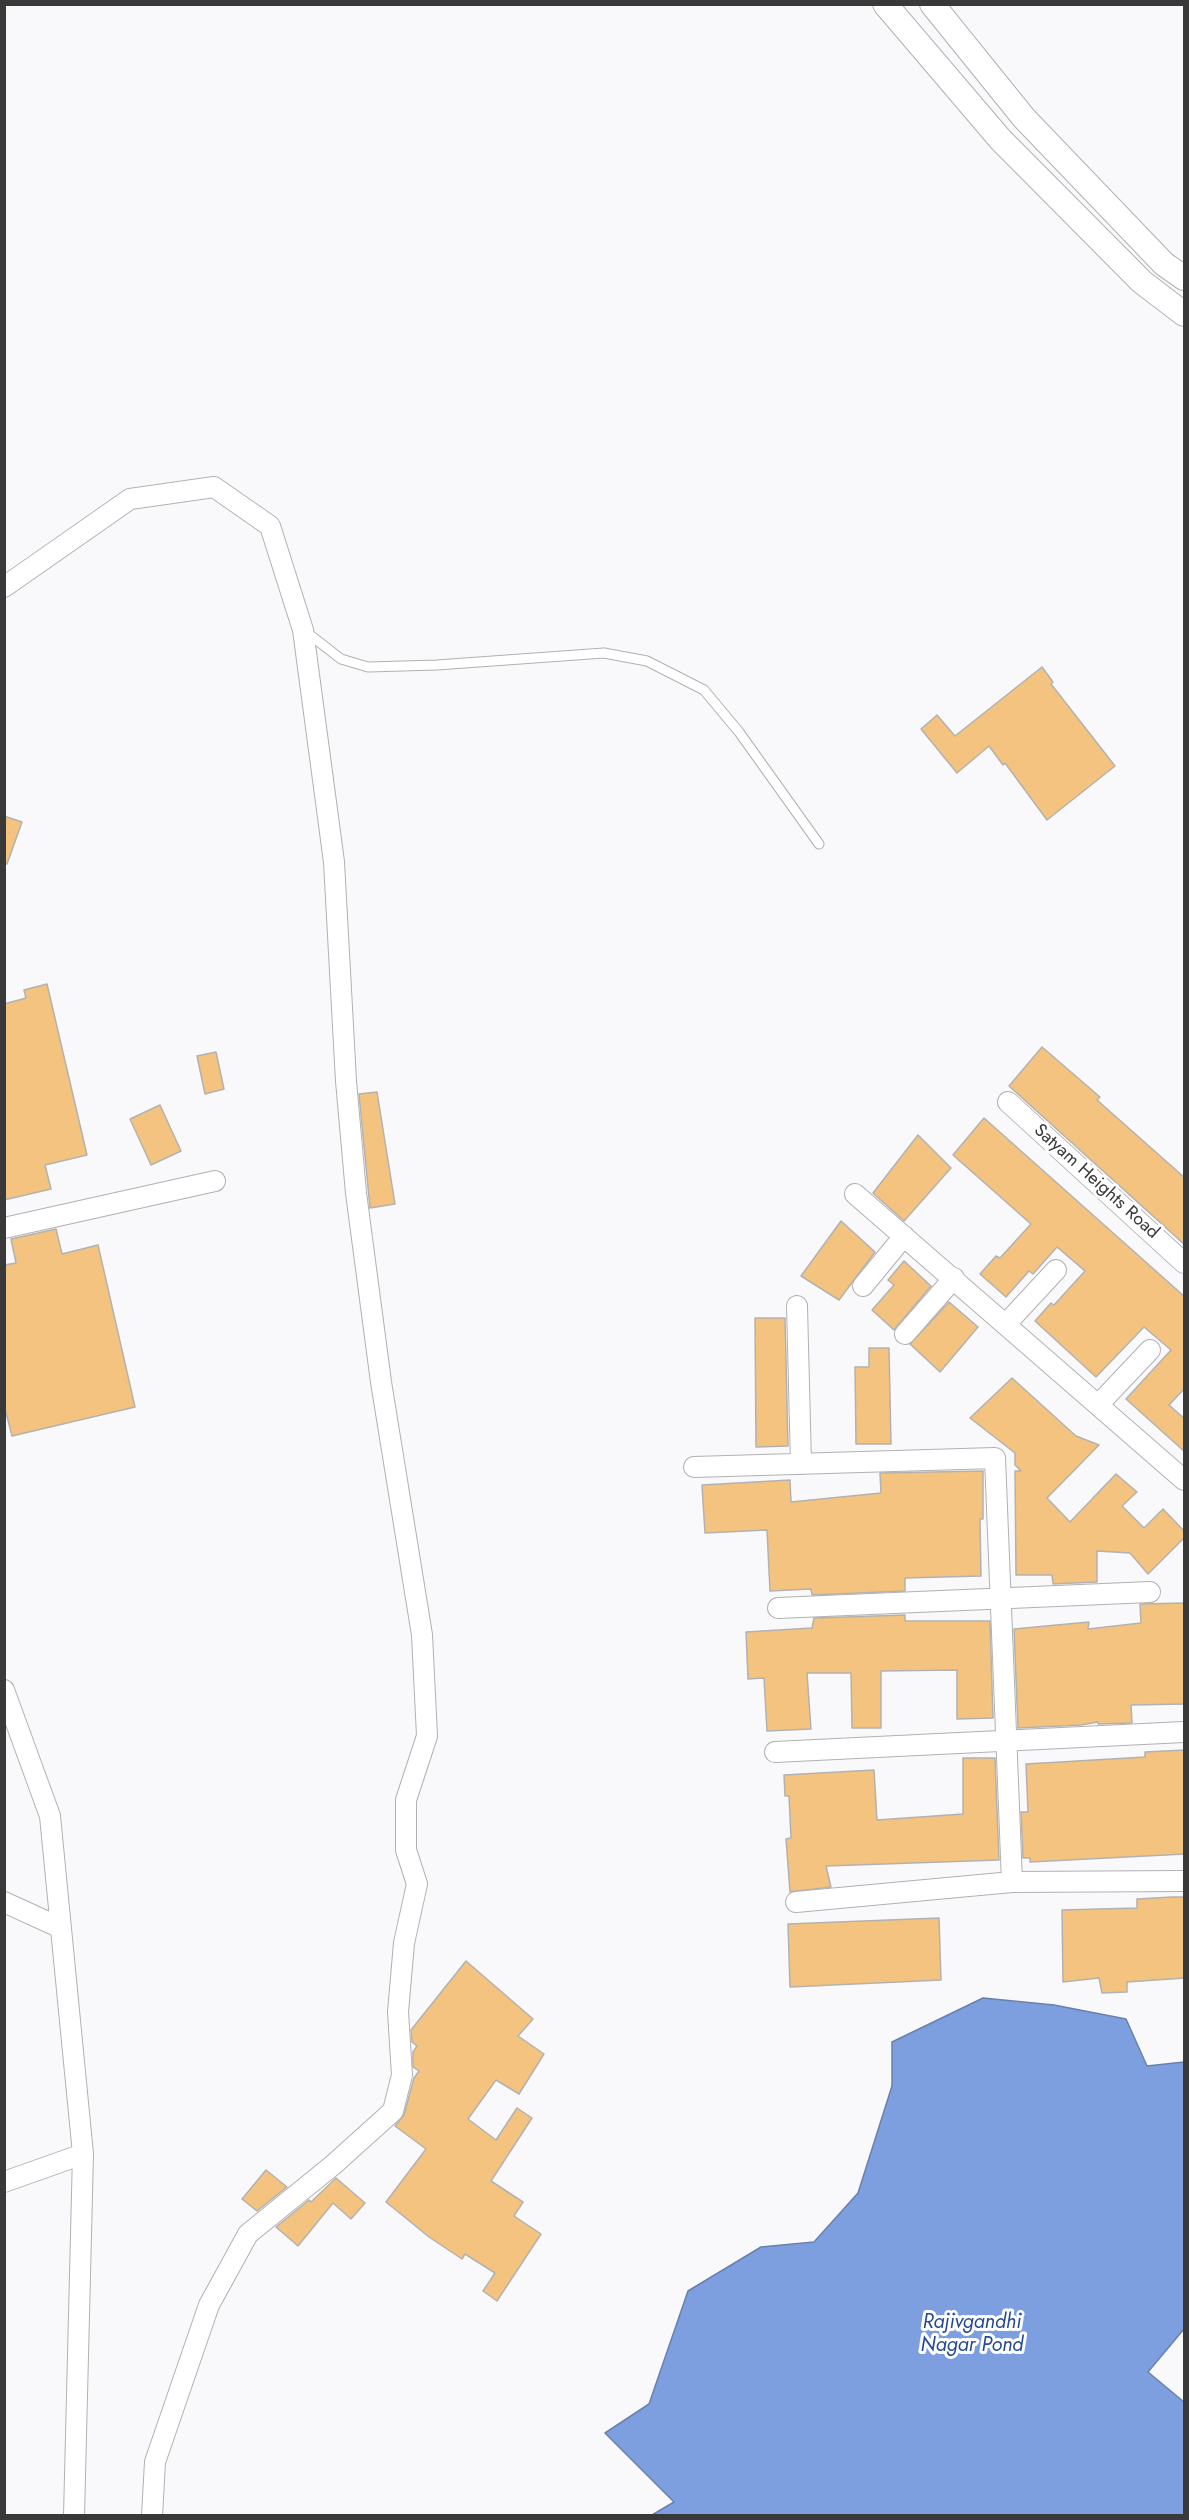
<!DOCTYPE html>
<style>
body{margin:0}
#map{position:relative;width:1189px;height:2520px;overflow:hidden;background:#f9f9fb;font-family:Jost,sans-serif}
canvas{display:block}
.frame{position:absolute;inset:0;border:6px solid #39393a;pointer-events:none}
</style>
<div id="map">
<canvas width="1189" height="2520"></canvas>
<div class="frame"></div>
</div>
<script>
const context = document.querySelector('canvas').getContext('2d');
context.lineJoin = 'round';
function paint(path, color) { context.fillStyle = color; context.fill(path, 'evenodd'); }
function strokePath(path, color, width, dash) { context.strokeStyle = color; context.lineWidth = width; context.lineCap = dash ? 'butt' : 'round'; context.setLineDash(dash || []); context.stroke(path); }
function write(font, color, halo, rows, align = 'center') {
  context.font = font + ' Jost,sans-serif'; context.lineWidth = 6; context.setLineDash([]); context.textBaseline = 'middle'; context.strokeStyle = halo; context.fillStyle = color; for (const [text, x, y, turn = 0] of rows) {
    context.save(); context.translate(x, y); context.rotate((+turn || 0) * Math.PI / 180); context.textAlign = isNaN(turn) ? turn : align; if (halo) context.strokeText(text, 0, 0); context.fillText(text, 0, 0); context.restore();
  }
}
const water = new Path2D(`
 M983,1998L1054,2005L1126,2019L1147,2066L1184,2062V2329L1148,2372L1184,2402V2515H652L674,2502L605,2433L649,2404L688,2291L761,2247L814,2242L858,2193L892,2086V2042Z`);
const building = new Path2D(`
 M1042,667L1053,682L1051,684L1115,766L1047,820L1005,763L1003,765L989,746L957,773L921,729L937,715L955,736Z
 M4,816L22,822L7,864H4Z
 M47,984L87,1155L45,1165L51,1189L4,1200V1004L26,998L24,990Z
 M1042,1047L1100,1097L1097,1100L1185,1178V1245L1009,1086Z
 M216,1052L224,1089L205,1094L197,1056Z
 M377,1092L395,1204L370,1208L359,1094Z
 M160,1105L181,1151L151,1165L130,1119Z
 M984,1118L1185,1297V1388L1169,1405L1185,1419V1452L1126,1399L1171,1350L1144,1327L1096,1377L1035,1321L1051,1303L1054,1305L1085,1271L1057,1247L1033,1274L1029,1271L1006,1297L980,1274L996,1256L1000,1258L1031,1224L953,1155Z
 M918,1135L951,1168L904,1221L873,1193Z
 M841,1221L875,1252L839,1300L801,1276Z
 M56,1229L62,1254L98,1245L135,1407L12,1436L4,1405V1265L16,1263L11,1239Z
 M904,1261L931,1286L894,1330L872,1310L894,1285L888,1280Z
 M949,1302L978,1327L940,1372L910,1344Z
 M755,1318H785L788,1446L756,1447Z
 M869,1348H889L891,1444H856L855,1367H869Z
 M1012,1378L1076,1436L1099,1445L1047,1498L1070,1522L1116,1474L1137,1492L1122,1506L1144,1528L1163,1509L1185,1532V1537L1148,1574L1130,1553L1097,1551V1582L1053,1584L1052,1575H1016L1015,1471H1021L1015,1465V1453L970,1418Z
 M983,1471V1519H980L981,1576L905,1578V1591L812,1595L811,1589L770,1591L767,1530L705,1533L702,1485L790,1480L791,1502L881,1493L880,1473Z
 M1185,1603V1704L1131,1705L1132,1723L1098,1724V1722L1081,1725L1018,1728L1014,1629L1089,1622L1088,1629L1141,1623L1140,1604Z
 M905,1615V1621H990L993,1718L957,1719V1670L881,1671V1728H852L851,1673H807L811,1729L767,1731L764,1678L748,1679L746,1632L812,1628L814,1618Z
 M1185,1750V1854L1030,1862V1858H1023L1021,1812H1028L1026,1764L1145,1757V1752Z
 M963,1758H995L999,1860L826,1866L831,1887L790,1892L786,1839L791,1838L789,1796H785L784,1775L874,1770L877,1820L963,1814Z
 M1172,1897H1185V1978L1127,1982V1992L1102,1993L1099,1978L1063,1982L1062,1910L1137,1908V1899Z
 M939,1918L941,1980L790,1987L788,1924Z
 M466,1961L533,2019L518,2036L544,2054L519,2094L496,2080L468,2119L496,2140L517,2108L532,2118L491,2181L523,2202L514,2216L541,2234L497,2301L483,2291L495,2273L465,2254L462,2259L429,2237L386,2202L426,2149L395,2126L404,2115L414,2078L419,2071L413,2067V2052L417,2046L412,2042L411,2030Z
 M266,2170L287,2187L257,2211L242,2199Z
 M336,2178L365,2203L351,2219L333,2203L298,2246L276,2227L309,2200L311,2202Z`);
const service = new Path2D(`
 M305,631L341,659L368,667L437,665L604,653L647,661L704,690L739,732L819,844`);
const minor = new Path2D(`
 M4,587L130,499L214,487L270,526L303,630L334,862L346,1081L356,1193L381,1382L422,1635L427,1736L406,1800V1850L417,1884L404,1943L398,2012L402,2075L393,2111L333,2165L248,2234L209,2305L155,2462L152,2516
 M1008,1102L1184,1263
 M855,1194L1184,1480
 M4,1228L215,1181
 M863,1286L904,1236
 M797,1306L801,1464
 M1006,1324L1056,1270
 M905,1334L954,1278
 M1098,1405L1150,1350
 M694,1467L995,1458L1012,1882
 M778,1608L1150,1592
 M4,1690L50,1816L83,2154L74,2516
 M775,1752L1184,1732
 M4,1902L61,1928
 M796,1902L1012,1882L1184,1881
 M4,2182L83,2154`);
const tertiary = new Path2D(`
 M885,4L1000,139L1142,282L1184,314
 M932,4L1024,118L1164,264L1184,278`);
const streetNames = [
 ["Satyam Heights Road",1096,1182,42]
];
const waterNames = [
 ["Rajivgandhi",972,2323],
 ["Nagar Pond",972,2346]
];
paint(water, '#7e9fdf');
strokePath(water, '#6980ae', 1.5);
paint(building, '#f3c37f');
strokePath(building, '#b3b2b0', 1.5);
strokePath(service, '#b1b1b3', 11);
strokePath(minor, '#b1b1b3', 22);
strokePath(tertiary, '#b1b1b3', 26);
strokePath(service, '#fff', 9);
strokePath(minor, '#fff', 20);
strokePath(tertiary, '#fff', 24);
write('18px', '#39393a', '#fff', streetNames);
write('italic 20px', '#254894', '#fff', waterNames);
</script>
